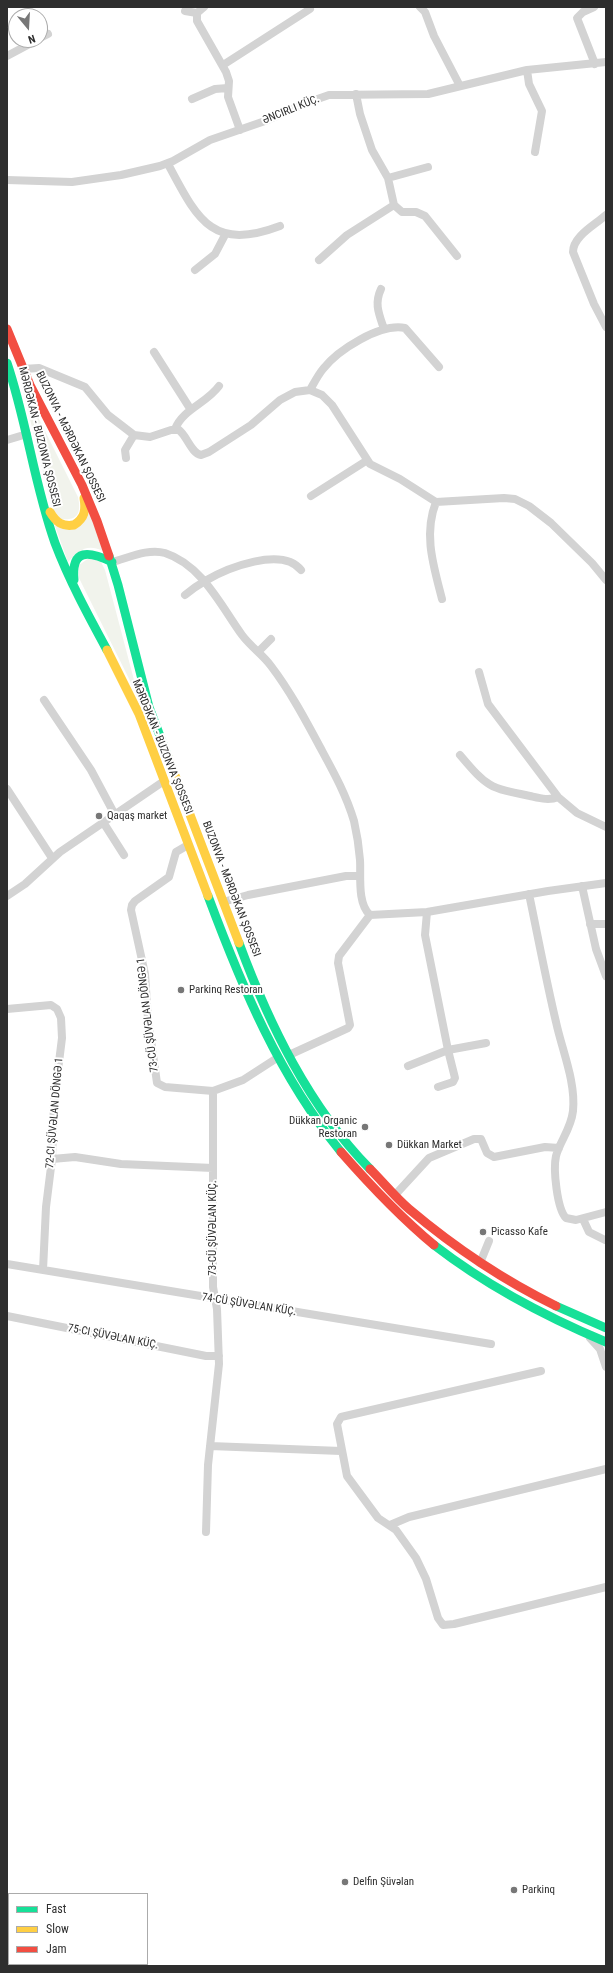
<!DOCTYPE html>
<meta charset="utf-8">
<style>
body{margin:0}
#map{position:relative;width:613px;height:1973px;overflow:hidden;background:#fff;font-family:"Roboto Condensed",sans-serif}
canvas{display:block}
.frame{position:absolute;inset:0;border:8px solid #2e2e2e;pointer-events:none}
.legend{position:absolute;left:8px;top:1893px;width:140px;height:72px;box-sizing:border-box;background:#fff;border:1px solid #ababab;margin:0;padding:5px 7px;list-style:none;font-size:12px;color:#2e2e2e}
.legend li{display:flex;align-items:center;gap:8px;height:20px}
.legend b{width:20px;border:1px solid #ababab}
.north{position:absolute;left:8px;top:8px;width:40px;height:40px;box-sizing:border-box;background:#fff;border:1px solid #ababab;border-radius:50%;rotate:162deg;font-size:11px;font-weight:700;line-height:16px;text-align:center;color:#2e2e2e}
.north::after{content:'';display:block;margin:auto;width:14px;height:18px;background:#777;clip-path:polygon(50% 0,100% 100%,50% 72%,0 100%)}
</style>
<div id="map">
<canvas width="613" height="1973"></canvas>
<div class="frame"></div>
<ul class="legend">
<li><b style="height:5px;background:#16e098"></b>Fast</li>
<li><b style="height:5px;background:#ffcf43"></b>Slow</li>
<li><b style="height:5px;background:#f24e42"></b>Jam</li>
</ul>
<div class="north">N</div>
</div>
<script>
const context = document.querySelector('canvas').getContext('2d');
context.lineJoin = 'round';
function paint(path, color) { context.fillStyle = color; context.fill(path, 'evenodd'); }
function strokePath(path, color, width, dash) { context.strokeStyle = color; context.lineWidth = width; context.lineCap = dash ? 'butt' : 'round'; context.setLineDash(dash || []); context.stroke(path); }
function write(font, color, halo, rows, align = 'center') {
  context.font = font + ' "Roboto Condensed",sans-serif'; context.lineWidth = 4; context.setLineDash([]); context.textBaseline = 'middle'; context.strokeStyle = halo; context.fillStyle = color; for (const [text, x, y, turn = 0] of rows) {
    context.save(); context.translate(x, y); context.rotate((+turn || 0) * Math.PI / 180); context.textAlign = isNaN(turn) ? turn : align; if (halo) context.strokeText(text, 0, 0); context.fillText(text, 0, 0); context.restore();
  }
}
const green = new Path2D(`
 M21,383L78,497C81,512 79,521 61,519L52,508Z
 M90,514L103,551C86,543 79,551 68,562L55,526Z
 M89,558L101,562L105,570L139,699L79,578V565Z`);
const street = new Path2D(`
 M204,7L197,13V21L226,72L229,81L228,97L240,130
 M420,7L425,12L434,36L460,86
 M594,7L583,12L577,18L595,64
 M185,11L197,13
 M40,38L48,34
 M7,56L37,40
 M223,65L310,9
 M527,70L529,84L542,111L535,152
 M356,94L360,114L372,150L388,178L394,205L402,212H416L425,216L457,256
 M192,99L215,89L228,88
 M168,164C197,218 211,252 280,226
 M388,178L428,167
 M7,180L72,182L121,175L160,166L173,161L210,140L265,121L309,102L329,95L428,94L527,70L606,62
 M606,215C595,225 573,236 573,252L594,304L606,327
 M319,260L347,235L394,205
 M195,270L215,254L225,235
 M381,289C374,304 379,314 384,329
 M154,352L191,410
 M23,369L39,368L85,387L108,415L134,435L150,437L171,430H179C187,436 191,453 201,455L209,452L251,425L280,400L295,392L310,390L322,395L332,405L370,464L400,479L436,502L504,498L515,499L529,506L551,523L592,563L606,580
 M310,390C314,383 318,375 323,369C338,350 380,323 405,328L439,367
 M175,429C183,409 207,403 219,386
 M7,440L27,434
 M126,458L125,450L134,435
 M311,496L366,461
 M436,502C423,535 434,567 442,599
 M112,562C128,558 148,548 165,553C202,565 221,606 242,635C251,647 263,655 271,666C290,691 305,719 320,747C333,771 346,794 354,821C357,834 359,847 360,860C361,875 357,904 370,915L427,912L548,891L606,883
 M185,595C191,590 198,585 205,581C227,568 282,546 301,570
 M258,652L271,639
 M479,672L488,704L558,797L577,813L606,827
 M44,700L91,770L115,815
 M460,755C487,787 489,788 530,796C539,798 549,801 558,797
 M7,789L52,858
 M103,822L124,855
 M188,845L176,852L169,877L135,901L132,905L131,910L145,974L148,1019L157,1083L165,1087L213,1091L243,1080L277,1058
 M582,886L596,949L606,976
 M529,894C538,937 546,980 556,1022C562,1050 576,1082 573,1111C571,1129 560,1141 556,1156C553,1169 557,1209 566,1218L576,1220L606,1212
 M7,896L25,884L60,852L164,781
 M223,902L248,895L346,876H360
 M427,912L425,935L448,1050L455,1078L453,1082L438,1087
 M590,924H606
 M7,1009L51,1005L57,1009L61,1018L62,1038L54,1102L52,1159L46,1207L43,1270
 M289,1055L348,1028L350,1025L338,963L339,956L370,915
 M408,1066L448,1050L486,1043
 M52,1159L75,1157L121,1164L213,1168
 M395,1195L429,1158L474,1139H481L487,1153L494,1157L545,1147L559,1148
 M583,1219L589,1232L605,1240
 M480,1263L489,1241
 M7,1264L491,1344
 M7,1316L206,1356H219
 M590,1338L600,1349L606,1367
 M541,1371L341,1417L337,1424L347,1476L378,1518L396,1530L416,1558L426,1579L438,1618L443,1625L454,1624L606,1587
 M210,1446L341,1451
 M390,1525L409,1517L606,1469
 M206,1532L208,1465L219,1364L217,1309L213,1287V1091`);
const fast = new Path2D(`
 M7,363C27,422 34,484 55,543C69,580 88,615 107,650
 M109,556L118,585L149,707L168,757
 M74,580C71,548 89,551 112,562
 M208,896C242,987 279,1076 341,1152
 M239,943C269,1024 309,1107 370,1169
 M434,1245C487,1286 544,1316 606,1342
 M556,1306L606,1328`);
const slow = new Path2D(`
 M50,512C56,522 62,527 74,525C85,518 86,510 84,498
 M107,650L139,714L208,896
 M168,757L239,943`);
const jam = new Path2D(`
 M7,329L30,385L82,485L97,521L109,556
 M341,1152C370,1185 400,1217 434,1245
 M370,1169C383,1182 395,1197 409,1209C454,1247 503,1280 556,1306`);
const markers = [
 [99,816,4,"#777"],
 [181,990,4,"#777"],
 [365,1127,4,"#777"],
 [389,1145,4,"#777"],
 [483,1232,4,"#777"],
 [345,1882,4,"#777"],
 [514,1890,4,"#777"]
];
const streetNames = [
 ["ƏNCIRLI KÜÇ.",291,110,-22],
 ["MƏRDƏKAN - BUZONVA ŞOSSESI",39,437,76],
 ["BUZONVA - MƏRDƏKAN ŞOSSESI",70,437,64],
 ["MƏRDƏKAN - BUZONVA ŞOSSESI",162,747,68],
 ["BUZONVA - MƏRDƏKAN ŞOSSESI",231,889,69],
 ["73-CÜ ŞÜVƏLAN DÖNGƏ 1",148,1015,-97],
 ["72-CI ŞÜVƏLAN DÖNGƏ 1",55,1113,-85],
 ["73-CÜ ŞÜVƏLAN KÜÇ.",213,1228,-90],
 ["74-CÜ ŞÜVƏLAN KÜÇ.",249,1305,9],
 ["75-CI ŞÜVƏLAN KÜÇ.",113,1337,11]
];
const poiNames = [
 ["Qaqaş market",107,816],
 ["Parkinq Restoran",189,990],
 ["Dükkan Organic",357,1121,"right"],
 ["Restoran",357,1134,"right"],
 ["Dükkan Market",397,1145],
 ["Picasso Kafe",491,1232],
 ["Delfin Şüvəlan",353,1882],
 ["Parkinq",522,1890]
];
paint(green, '#f1f3ec');
strokePath(street, '#d3d3d3', 8);
strokePath(fast, '#16e098', 9);
strokePath(slow, '#ffcf43', 9);
strokePath(jam, '#f24e42', 9);
for (const [x, y, r, color] of markers) { const dot = new Path2D(); dot.arc(x, y, r, 0, 2 * Math.PI); context.fillStyle = color; context.fill(dot); strokePath(dot, '#fff', 1.5); }
write('11px', '#2e2e2e', '#fff', streetNames);
write('11px', '#2e2e2e', '#fff', poiNames, 'left');
</script>
